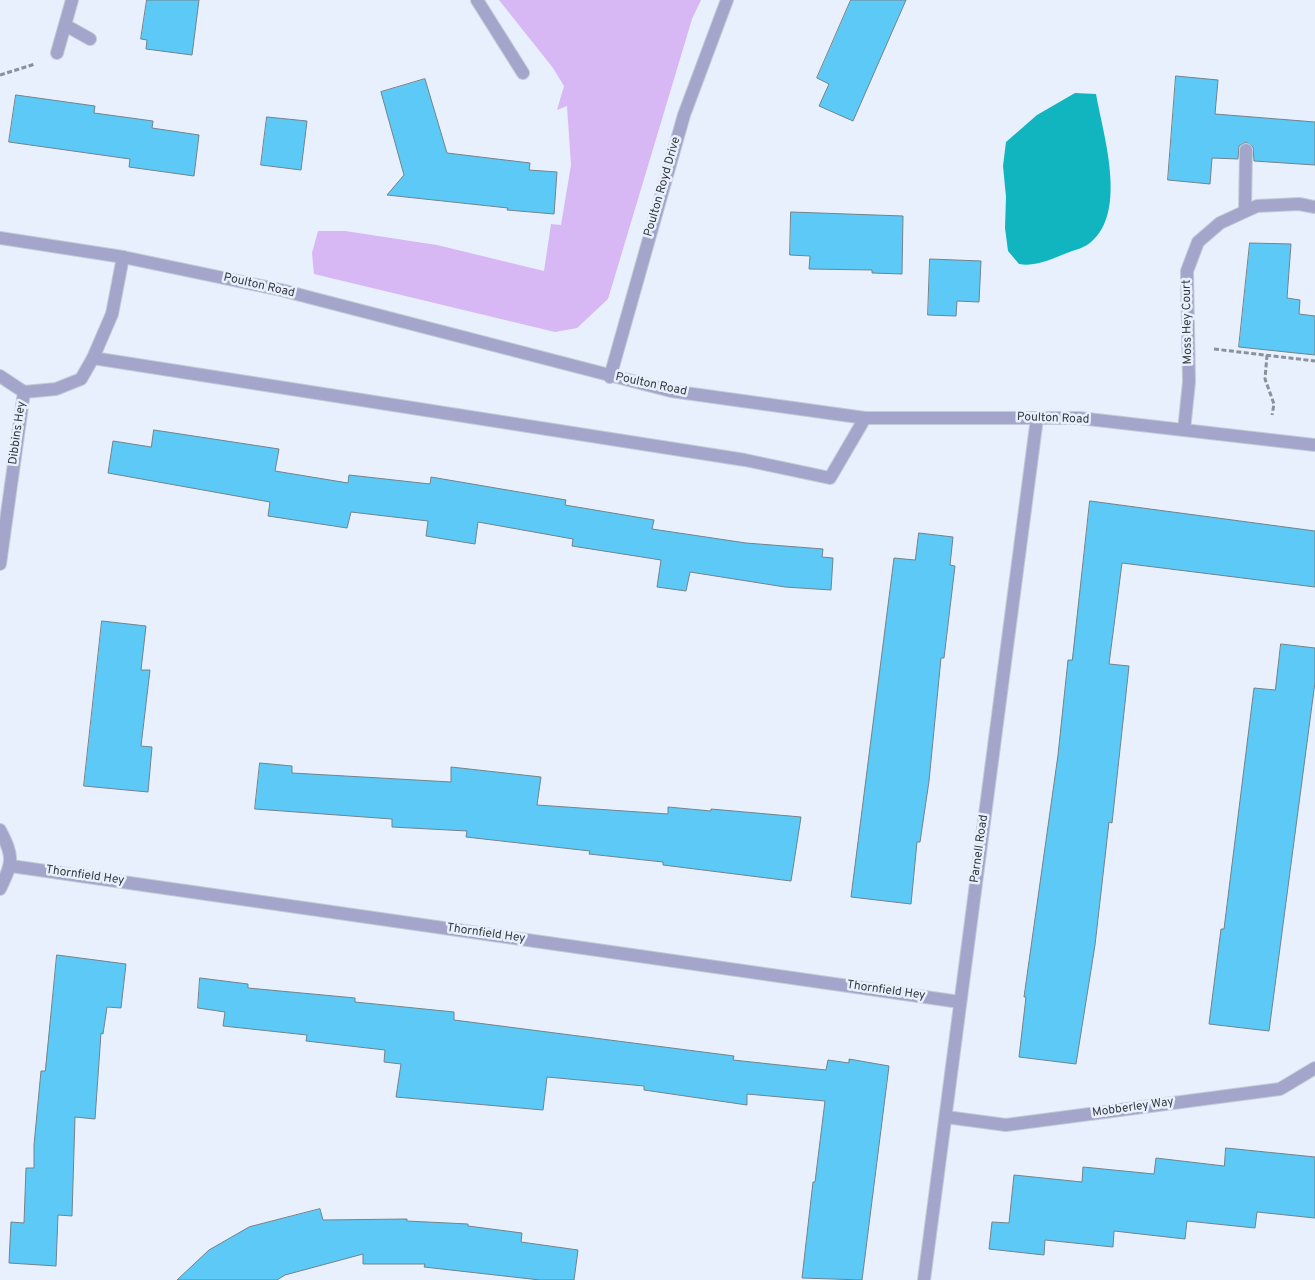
<!DOCTYPE html>
<style>
body{margin:0}
canvas{display:block;background:#e7f0fc}
</style>
<canvas width="1315" height="1280"></canvas>
<script>
const context = document.querySelector('canvas').getContext('2d');
context.lineJoin = 'round';
function paint(path, color) { context.fillStyle = color; context.fill(path, 'evenodd'); }
function strokePath(path, color, width, dash) { context.strokeStyle = color; context.lineWidth = width; context.lineCap = dash ? 'butt' : 'round'; context.setLineDash(dash || []); context.stroke(path); }
function write(font, color, halo, rows, align = 'center') {
  context.font = font + ' Overpass,sans-serif'; context.lineWidth = 5; context.setLineDash([]); context.textBaseline = 'middle'; context.strokeStyle = halo; context.fillStyle = color; for (const [text, x, y, turn = 0] of rows) {
    context.save(); context.translate(x, y); context.rotate((+turn || 0) * Math.PI / 180); context.textAlign = isNaN(turn) ? turn : align; if (halo) context.strokeText(text, 0, 0); context.fillText(text, 0, 0); context.restore();
  }
}
const green = new Path2D(`
 M499,0H701L692,19L608,299L577,328L555,332L314,274L312,253L318,231H345L437,245L544,271L551,224L561,225L571,165L567,106L557,110L564,86L553,68Z`);
const water = new Path2D(`
 M1075,93L1096,94C1103,134 1128,211 1091,242C1085,248 1074,250 1067,253C1051,259 1036,267 1019,264L1008,251L1005,228L1006,197L1003,166L1006,142L1037,115Z`);
const building = new Path2D(`
 M147,0H199L192,55L146,49L147,40L141,39Z
 M851,0H906L853,121L819,106L829,84L817,78Z
 M1176,76L1218,80L1215,114L1315,122V165L1254,161L1253,147L1246,142L1239,146L1238,159L1212,158L1210,184L1168,180Z
 M425,79L447,153L530,163L529,170L557,172L554,214L507,210L508,208L387,195L404,175L381,92Z
 M16,95L95,106L94,113L153,121L152,128L199,135L194,176L129,167L130,159L9,142Z
 M267,117L307,121L301,170L261,165Z
 M791,212L903,216L902,274L872,273V270L809,269L810,256L790,255Z
 M1250,243L1291,244L1287,298L1300,300L1299,314L1315,316V355L1239,347Z
 M930,259L981,261L979,302L957,301L956,316L928,315Z
 M154,430L279,449L275,471L348,483L349,475L430,484L431,477L566,500L565,505L654,520L652,529L746,543L823,549L822,557L833,558L831,590L785,587L690,572L686,591L657,587L661,560L572,546L573,539L478,522L475,544L426,536L428,521L351,512L347,528L268,516L270,502L108,473L113,441L151,447Z
 M1090,501L1315,531V587L1122,563L1109,664L1129,666L1112,823L1109,822L1095,945L1076,1064L1019,1057L1026,997H1024L1058,755L1068,660H1072Z
 M919,533L953,537L950,565L955,566L944,658H941L929,781L920,842H917L911,904L851,897L894,558L915,560Z
 M102,621L146,626L141,670H150L141,746L152,747L148,792L84,786Z
 M1281,644L1315,648V682L1269,1031L1209,1024L1221,929H1224L1254,688L1275,690Z
 M260,763L292,766V773L451,782V767L541,777L537,805L668,814V807L711,811V809L801,817L791,881L663,865V862L589,854L590,851L466,837L467,831L392,827V819L255,809Z
 M57,955L126,964L121,1008L107,1007L103,1034L101,1033L95,1119L75,1117L72,1216L58,1215L56,1266L9,1263L11,1222L24,1223L26,1168H34V1145L41,1071H45Z
 M200,978L248,984V988L355,998V1002L454,1012V1020L734,1056L733,1060L826,1070L828,1060L849,1063V1059L889,1066L862,1280L802,1278L813,1182H815L825,1101L747,1094V1105L644,1090V1086L547,1077L543,1110L396,1097L401,1064L384,1062L385,1050L306,1041L307,1035L223,1026L225,1012L198,1008Z
 M1226,1148L1315,1157V1218L1257,1212L1255,1228L1187,1221L1185,1239L1114,1231L1113,1247L1045,1240L1044,1255L989,1249L992,1222L1009,1223L1014,1175L1082,1182L1083,1167L1154,1174L1156,1158L1224,1166Z
 M320,1209L323,1220L407,1219V1221L468,1224V1226L522,1233L521,1242L578,1250L574,1280H540L424,1267L425,1264H363V1254L285,1275L277,1280H177L209,1250L249,1227Z`);
const path = new Path2D(`
 M0,75L35,64
 M1214,349L1315,361
 M1267,355L1265,379L1274,404L1272,415`);
const service = new Path2D(`
 M93,358L745,460L830,478L865,418`);
const minor = new Path2D(`
 M477,0L523,73
 M65,25L90,39
 M57,53L72,0
 M1245,211L1246,150
 M0,376L24,392L56,389L81,379L93,358L112,314L123,257
 M610,377L684,115L727,0
 M1184,430L1189,382L1187,271L1198,242L1220,223L1257,206L1299,204L1315,207
 M0,564L24,392
 M0,830C14,857 13,862 0,889
 M11,866L960,1002
 M946,1117L1006,1125L1280,1089L1315,1068
 M924,1280L1037,418`);
const tertiary = new Path2D(`
 M0,238L123,257L281,290L671,391L865,418H1079L1315,445`);
const streetNames = [
 ["Poulton Royd Drive",663,187,-74],
 ["Poulton Road",259,286,13],
 ["Moss Hey Court",1188,322,-91],
 ["Poulton Road",651,385,12],
 ["Poulton Road",1053,419,2],
 ["Dibbins Hey",18,433,-82],
 ["Parnell Road",980,849,-82],
 ["Thornfield Hey",85,876,8],
 ["Thornfield Hey",486,934,8],
 ["Thornfield Hey",886,991,8],
 ["Mobberley Way",1133,1108,-8]
];
paint(green, '#d7b8f5');
paint(water, '#11b5bf');
paint(building, '#5dc9f6');
strokePath(building, '#72838b', 1);
strokePath(service, '#c3cbd6', 14);
strokePath(minor, '#c3cbd6', 14);
strokePath(tertiary, '#c3cbd6', 14);
strokePath(path, '#8a919a', 3, [5, 2.5]);
strokePath(service, '#a3a6ca', 12);
strokePath(minor, '#a3a6ca', 12);
strokePath(tertiary, '#a3a6ca', 12);
write('12px', '#34393e', '#e7f0fc', streetNames);
</script>
